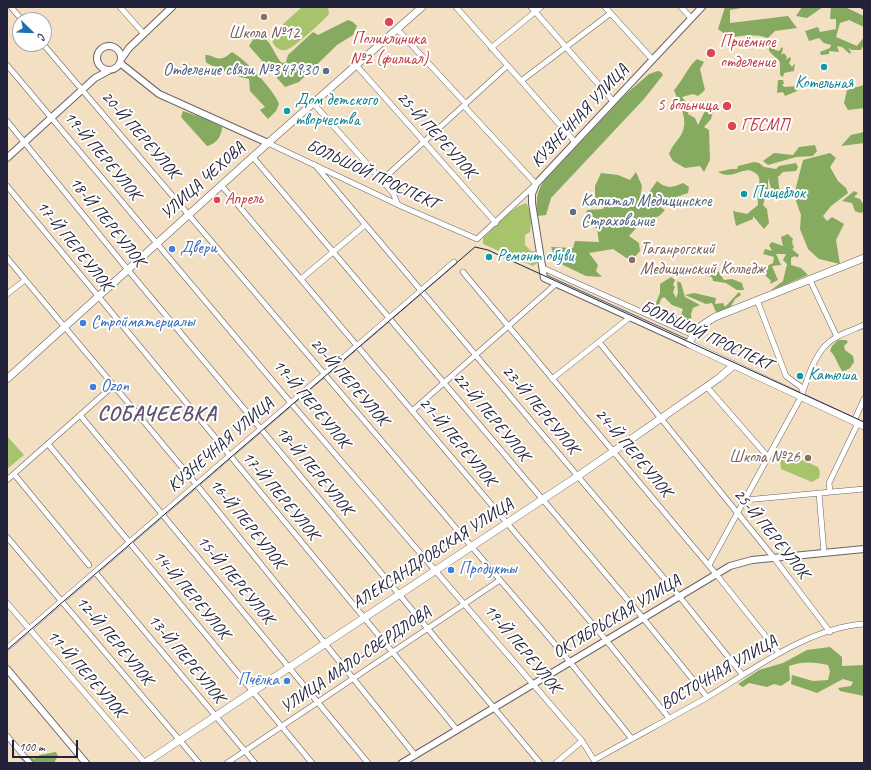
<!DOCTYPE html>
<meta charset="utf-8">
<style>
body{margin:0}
#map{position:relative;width:871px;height:770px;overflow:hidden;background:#f3dfc1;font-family:Caveat,sans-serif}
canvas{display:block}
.frame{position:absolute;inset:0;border:8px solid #22223b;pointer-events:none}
.north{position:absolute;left:12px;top:12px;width:40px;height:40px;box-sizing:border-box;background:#fff;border:1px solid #a7a7b1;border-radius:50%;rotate:113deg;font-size:11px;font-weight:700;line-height:16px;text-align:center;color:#22223b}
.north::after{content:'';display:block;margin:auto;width:14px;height:18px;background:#1f6fb2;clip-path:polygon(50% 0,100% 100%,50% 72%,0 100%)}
.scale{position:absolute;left:12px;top:740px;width:66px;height:18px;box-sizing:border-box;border:2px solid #22223b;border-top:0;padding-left:5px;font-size:12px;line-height:14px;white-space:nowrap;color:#22223b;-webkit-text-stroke:3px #fff;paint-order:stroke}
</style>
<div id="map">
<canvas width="871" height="770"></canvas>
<div class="frame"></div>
<div class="north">С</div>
<div class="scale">100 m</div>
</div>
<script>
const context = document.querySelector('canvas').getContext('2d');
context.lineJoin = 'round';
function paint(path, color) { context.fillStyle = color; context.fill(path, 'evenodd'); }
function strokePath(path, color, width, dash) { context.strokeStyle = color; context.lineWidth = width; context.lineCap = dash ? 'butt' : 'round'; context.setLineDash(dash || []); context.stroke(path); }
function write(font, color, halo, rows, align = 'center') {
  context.font = font + ' Caveat,sans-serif'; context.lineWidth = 4; context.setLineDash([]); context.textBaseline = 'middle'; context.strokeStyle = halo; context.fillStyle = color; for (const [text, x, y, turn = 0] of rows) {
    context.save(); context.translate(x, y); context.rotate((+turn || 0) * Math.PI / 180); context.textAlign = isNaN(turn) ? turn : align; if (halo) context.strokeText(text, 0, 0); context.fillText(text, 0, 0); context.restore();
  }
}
const green = new Path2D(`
 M302,7H328L329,14C323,21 294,48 286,50C281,51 278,49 275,46C272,42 271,39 272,34Z
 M526,203C531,209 532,225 530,232L525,235V245L531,251H536L537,263L533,266L483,244V238C494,227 512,207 526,203Z
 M7,436L24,455L7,469Z
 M788,454L818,467L820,472L819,478L812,482L781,469L780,460Z`);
const forest = new Path2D(`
 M725,7H747L730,10V23L788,16L797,28L775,31L768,38C755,34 743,35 730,38L718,29Z
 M802,7H823L807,18L796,16Z
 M831,7H845L864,16V27L849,20L840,23L836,37L857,46L864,37V44L861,50H852L848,48L851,52L850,54L842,47L837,46L839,52L829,51V54L821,55L820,52L830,48L831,45L824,43L819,38L809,41L805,31L818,27L820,32L836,29V19H830Z
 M348,20L353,22L357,26L353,35L337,45L299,82L285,87L249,46C264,18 273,55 282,63L286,62L288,55L313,32L318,35Z
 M769,45H773L775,50L779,51L782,47L783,49L781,55L784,53L787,57L785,60L790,57L791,59L789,63L792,67L795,63L794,71L784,73L783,77L780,75V62L769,51Z
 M232,52C244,58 275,91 279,104L276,111L268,119L260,110L265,107L250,91L249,79C239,77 213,68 206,62L205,55C211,54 216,60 223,58C226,57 229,54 232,52Z
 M697,59L704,62L700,69L705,90L698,96L693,94L682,97L689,106L688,114L695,118L698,125L707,107L714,108L711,119L704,127L709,130L710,160L704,172L700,166L685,168L673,161L669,154C672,146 677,141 681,135C690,120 679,105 674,90C683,80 687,68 697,59Z
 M658,71L661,72L663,75L644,99L551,198L546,215L537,216C536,201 536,191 545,180L626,94L649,74Z
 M778,80H783L784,84H782L784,87L799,86L797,91L785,96L783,92L777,93Z
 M864,85V108L848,110L844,103L847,90Z
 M183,111L203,118L222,127C222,136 216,144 207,146L181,117Z
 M864,132V143L841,146L851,135Z
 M815,145L817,151L813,156L796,157L768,165L763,161L774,153L793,155L799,147Z
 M830,153L836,158L830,167L838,181L846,188L848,193L831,206L823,216L827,221L832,217L844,224L836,240L840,264L819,259L808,249L800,229L801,215L794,195L803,160Z
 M754,162L759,163L764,167L776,169L779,166L796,163L798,167L796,171L783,172L778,177L780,197L775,200L768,178V189L763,195L765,198L763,205L767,209L769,223L764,229L753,216V219L736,226L733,211L747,214L758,205C758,200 757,194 758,189C761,178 760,174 749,170C738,171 729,179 718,172L731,169H737L738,166Z
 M636,172L642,186L640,198L648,194L657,181C667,189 672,188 683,183L689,187L688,193L656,204L665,210L659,216L639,225L629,236L639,243L640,251L631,261L613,249L589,253L598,265L596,271L602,277L586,276L557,262L551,247L573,248L575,241L599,242L597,229L584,220L587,210L603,209L605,204L595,198V186L601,173L618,175L630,180Z
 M854,191L858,193L854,197L860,199L864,205V212L860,213L855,211L852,203L842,201Z
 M788,234L793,239L792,242L794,248L792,249L799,255L797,258L795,256L791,258V265L801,268L808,275L770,291L783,281L787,264L783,260L786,254H776L781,265L772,266L778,280L770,284L771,281L760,270L773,263L774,257L763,254L765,249L772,251L769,245L772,242L783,246L781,237Z
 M706,265L707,271L719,272L724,280L732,279L742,283L744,290H737L726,283L713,281L712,277L704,275L699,267Z
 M671,277L675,280L673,285L675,287L673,292L676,298L678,293L677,281L681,283L685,297L700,305L693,308L691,314L692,327L687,328L686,326L673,322V325L670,323L674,316L680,318L683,309L672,305L664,297L661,299L658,308L666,315L664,321L657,315H651L660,293V284Z
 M739,292L741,295L735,299L728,311L716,312L712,303L706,304L685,295L694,293L716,298L715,304L723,303L725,307Z
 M838,340H846L848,342L844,346L845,350L853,356L854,362L850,368L843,372C837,365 837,357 830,351L832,346Z
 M830,647L842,657V666L864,665V696L840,691L838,688L851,686L853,682L843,679L817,693L791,684L792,675L813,681L828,680L830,671L828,665C814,662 803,661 789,666L790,680L781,686L774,684L767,687L749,683L743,687L738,684L759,670L783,663L807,650Z
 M56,752L58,756L54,763H25L20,758L30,757L34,759L40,755Z`);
const minor = new Path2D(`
 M11,7L22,20
 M120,7L144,34
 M456,7L575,142
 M531,7L613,101
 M605,7L652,59
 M681,7L691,18
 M397,29L466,104
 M43,44L570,662L632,739
 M491,48L541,7
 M7,65L291,403L582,741L594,760C631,739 669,719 706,698C753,670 807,628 864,624
 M356,65L496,223
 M521,81L611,13
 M313,103L393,193L398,205
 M7,121L128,270L540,763
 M268,143L403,207L477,239L536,184L464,106
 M252,156L643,618L707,697
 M315,165L679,596L742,674
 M382,180L507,66
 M221,185L606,640L669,718
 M7,186L457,730
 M7,258L196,484L415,755
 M543,268L693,335
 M463,272L716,574L779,653
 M301,279L365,225
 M810,280L837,337
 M7,294L25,280
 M757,300L786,376L801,387L803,391
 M599,342L774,558L830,632
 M552,379L629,318
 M707,387L768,457
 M412,411L556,284
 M80,415L368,763
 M854,421L864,399
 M48,444L312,763
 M14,474L89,565
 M7,480L114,385
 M830,492L829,483L858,423
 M819,493L824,553
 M745,500L864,489
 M7,537L199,763
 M709,565L801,397C807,380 813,359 825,346C835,335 851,331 864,325
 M95,572L255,763
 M7,603L145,763
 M7,648L454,262
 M7,736L30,763
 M227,763L500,580
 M556,763L582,741`);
const tertiary = new Path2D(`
 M97 58a12 12 0 1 1 24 0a12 12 0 1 1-24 0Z
 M122,58L129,48L172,7
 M120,63L159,94L268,143
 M7,158L95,78L108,71
 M689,344L544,278L532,203V194L536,184L702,7
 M7,669L86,763
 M402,763L730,566L752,560L864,549`);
const secondary = new Path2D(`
 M864,258L715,317C703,324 694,330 689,344L864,426
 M7,379L268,143L422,7
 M145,763L578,476L719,378L734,365`);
const tram = new Path2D(`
 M7,650L475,247L488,250L864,422`);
const rail = new Path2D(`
 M860,7L864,9`);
const markers = [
 [264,17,4,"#8d6e63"],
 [389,22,5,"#e0444e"],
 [711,53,5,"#e0444e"],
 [824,67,4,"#0f9aa8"],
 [326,71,4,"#5c6f8a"],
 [727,106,5,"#e0444e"],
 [287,111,4,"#0f9aa8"],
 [732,126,5,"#e0444e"],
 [744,194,4,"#0f9aa8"],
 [217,200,4,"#e0444e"],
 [573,212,4,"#5c6f8a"],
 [172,249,4,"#3f7fe0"],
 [489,257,4,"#0f9aa8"],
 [632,260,4,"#8d6e63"],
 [83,323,4,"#3f7fe0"],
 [800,376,4,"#0f9aa8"],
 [93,387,4,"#3f7fe0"],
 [808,458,4,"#8d6e63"],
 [451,570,4,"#3f7fe0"],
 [287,681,4,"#3f7fe0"]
];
const educationNames = [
 ["Школа №12",264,34],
 ["Таганрогский",640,250,"left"],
 ["Медицинский Колледж",640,270,"left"],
 ["Школа №26",800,458,"right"]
];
const healthNames = [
 ["Поликлиника",389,40,"center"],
 ["№2 (филиал)",389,60,"center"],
 ["Приёмное",720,43],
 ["отделение",720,63],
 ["5 больница",718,106,"right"],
 ["ГБСМП",741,126],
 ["Апрель",225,200]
];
const serviceNames = [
 ["Отделение связи №347930",318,71],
 ["Капитал Медицинское",581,202,"left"],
 ["Страхование",581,222,"left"]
];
const cultureNames = [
 ["Котельная",824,84,"center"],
 ["Дом детского",295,101],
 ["творчества",295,121],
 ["Пищеблок",752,194],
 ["Ремонт обуви",497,257],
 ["Катюша",808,376]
];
const streetNames = [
 ["КУЗНЕЧНАЯ УЛИЦА",580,116,-47],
 ["20-Й ПЕРЕУЛОК",140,135,49],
 ["25-Й ПЕРЕУЛОК",436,135,48],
 ["19-Й ПЕРЕУЛОК",102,156,50],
 ["БОЛЬШОЙ ПРОСПЕКТ",372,175,25],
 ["УЛИЦА ЧЕХОВА",203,181,-42],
 ["18-Й ПЕРЕУЛОК",107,222,51],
 ["17-Й ПЕРЕУЛОК",74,246,51],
 ["БОЛЬШОЙ ПРОСПЕКТ",706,336,25],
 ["20-Й ПЕРЕУЛОК",349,382,49],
 ["19-Й ПЕРЕУЛОК",311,404,50],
 ["23-Й ПЕРЕУЛОК",540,410,50],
 ["22-Й ПЕРЕУЛОК",491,417,50],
 ["21-Й ПЕРЕУЛОК",457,442,50],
 ["КУЗНЕЧНАЯ УЛИЦА",221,445,-41],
 ["24-Й ПЕРЕУЛОК",633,453,50],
 ["18-Й ПЕРЕУЛОК",314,471,50],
 ["17-Й ПЕРЕУЛОК",280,496,50],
 ["16-Й ПЕРЕУЛОК",247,524,51],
 ["25-Й ПЕРЕУЛОК",771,534,51],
 ["АЛЕКСАНДРОВСКАЯ УЛИЦА",433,554,-33],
 ["15-Й ПЕРЕУЛОК",235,580,50],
 ["14-Й ПЕРЕУЛОК",191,595,50],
 ["ОКТЯБРЬСКАЯ УЛИЦА",617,617,-31],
 ["12-Й ПЕРЕУЛОК",114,641,50],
 ["19-Й ПЕРЕУЛОК",522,649,50],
 ["13-Й ПЕРЕУЛОК",186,659,50],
 ["УЛИЦА МАЛО-СВЕРДЛОВА",356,660,-34],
 ["ВОСТОЧНАЯ УЛИЦА",719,673,-30],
 ["11-Й ПЕРЕУЛОК",86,674,49]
];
const shopNames = [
 ["Двери",180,249],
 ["Стройматериалы",91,323],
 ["Ozon",101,387],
 ["Продукты",459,570],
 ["Пчёлка",279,681,"right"]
];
const districtNames = [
 ["СОБАЧЕЕВКА",157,414]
];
paint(green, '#a7c46c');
paint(forest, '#85aa60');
strokePath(minor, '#6b646a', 6);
strokePath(tertiary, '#6b646a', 8);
strokePath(secondary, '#6b646a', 8);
strokePath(minor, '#fff', 5);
strokePath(tertiary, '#fff', 6);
strokePath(secondary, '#fff', 7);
strokePath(tram, '#22223b', 1);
strokePath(rail, '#22223b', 1.5, [6, 3]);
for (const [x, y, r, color] of markers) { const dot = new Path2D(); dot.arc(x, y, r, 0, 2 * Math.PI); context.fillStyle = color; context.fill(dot); strokePath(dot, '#fff', 1.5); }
write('17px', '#785e54', '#fff', educationNames);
write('17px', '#be3a42', '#fff', healthNames, 'left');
write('17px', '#4e5e75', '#fff', serviceNames, 'right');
write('17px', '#0d838f', '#fff', cultureNames, 'left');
write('17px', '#22223b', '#fff', streetNames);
write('17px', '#366cbe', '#fff', shopNames, 'left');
context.letterSpacing = '1px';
write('bold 21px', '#5f5272', '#fff', districtNames);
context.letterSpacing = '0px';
</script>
